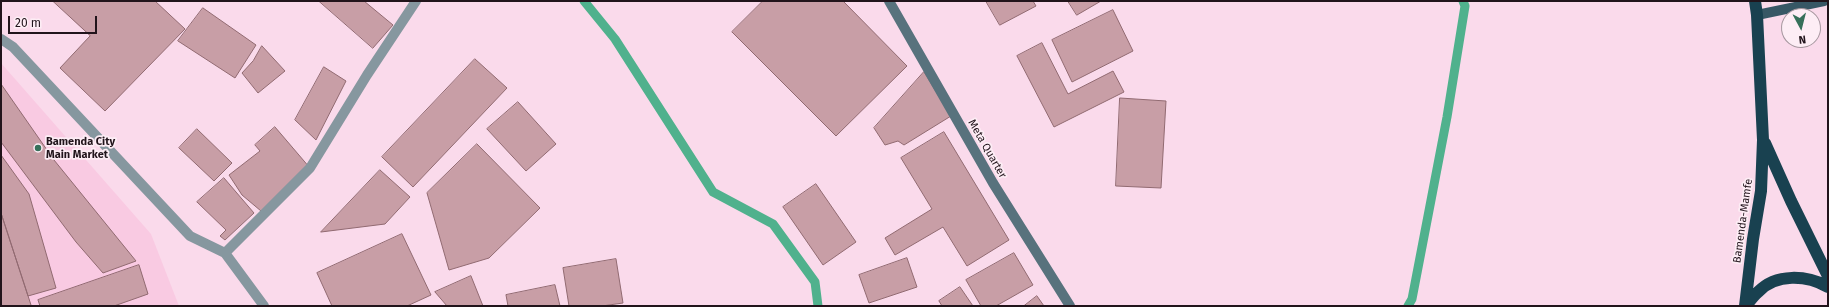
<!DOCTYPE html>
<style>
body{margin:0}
#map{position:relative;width:1829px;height:307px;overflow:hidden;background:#fadaeb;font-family:"Fira Sans",sans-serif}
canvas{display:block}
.frame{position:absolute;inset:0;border:2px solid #21141b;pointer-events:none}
.north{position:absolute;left:1781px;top:8px;width:40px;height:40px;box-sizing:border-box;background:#fdedf5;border:1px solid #a5969e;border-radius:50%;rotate:173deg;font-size:11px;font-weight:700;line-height:16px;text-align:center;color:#21141b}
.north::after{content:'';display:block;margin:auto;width:14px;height:18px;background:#36705a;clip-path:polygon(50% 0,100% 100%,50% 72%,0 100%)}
.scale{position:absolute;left:8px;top:16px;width:89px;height:18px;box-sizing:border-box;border:2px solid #21141b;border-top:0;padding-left:5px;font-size:12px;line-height:14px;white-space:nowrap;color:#21141b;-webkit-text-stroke:3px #fdedf5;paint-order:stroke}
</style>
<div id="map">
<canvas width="1829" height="307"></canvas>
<div class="frame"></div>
<div class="north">N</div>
<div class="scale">20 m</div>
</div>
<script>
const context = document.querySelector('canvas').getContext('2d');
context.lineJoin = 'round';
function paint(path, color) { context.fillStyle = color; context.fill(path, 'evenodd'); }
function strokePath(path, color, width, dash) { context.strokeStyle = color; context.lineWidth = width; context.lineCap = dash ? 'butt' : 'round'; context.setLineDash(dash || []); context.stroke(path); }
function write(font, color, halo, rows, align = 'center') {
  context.font = font + ' "Fira Sans",sans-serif'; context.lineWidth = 3.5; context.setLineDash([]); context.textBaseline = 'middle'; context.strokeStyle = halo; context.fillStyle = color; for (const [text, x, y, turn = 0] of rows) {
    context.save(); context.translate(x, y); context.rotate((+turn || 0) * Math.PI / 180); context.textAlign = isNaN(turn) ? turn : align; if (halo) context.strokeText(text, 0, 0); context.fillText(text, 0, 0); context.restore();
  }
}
const built = new Path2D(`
 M1,63L151,234L179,306H1Z`);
const stream = new Path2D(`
 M584,1L615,39L713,192L773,224L815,282L818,306
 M1408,306L1412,299L1447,117L1465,6L1463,1`);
const building = new Path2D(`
 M53,1H155L185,29L105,111L60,68L90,36Z
 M319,1H364L393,25L373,48Z
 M763,1H843L907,66L836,136L732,32Z
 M986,1H1033L1036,6L1000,25Z
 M1068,1H1101L1077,15Z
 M203,8L256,45L235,78L178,41Z
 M1113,10L1133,51L1072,82L1052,40Z
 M1042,43L1068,94L1113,71L1124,92L1054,127L1017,56Z
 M262,46L285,71L258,93L242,73L253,61Z
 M475,59L507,88L413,187L382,157Z
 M324,67L346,81L316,140L295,120Z
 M924,72L951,116L904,145L898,141L885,145L874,128Z
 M1,84L54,160L136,261L103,273L76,242L1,142Z
 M1120,98L1166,101L1161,188L1116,186Z
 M518,102L556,144L526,171L487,129Z
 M275,127L310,168L261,211L242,195L229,175L260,151L255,145Z
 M197,129L232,163L214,181L179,148Z
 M944,132L1009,240L967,266L943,227L895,255L885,238L932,209L901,158Z
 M477,144L540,208L489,258L449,270L427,193Z
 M1,155L29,194L56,288L28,296L1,213Z
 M380,170L410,197L385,224L321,232Z
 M224,178L254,213L225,240L220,236L226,230L197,202Z
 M816,184L856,242L823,265L783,207Z
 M1,213L31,305L29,306H1Z
 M402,234L431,295L407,306H332L317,273Z
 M1014,253L1033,285L996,306H981L966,280Z
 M907,258L917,287L869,303L859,275Z
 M616,259L623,303L602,306H569L563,268Z
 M139,265L148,294L114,306H40L38,300Z
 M471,276L483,306H447L435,292Z
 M555,285L560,306H508L506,295Z
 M960,287L973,306H942L939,301Z
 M1037,296L1044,306H1024Z`);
const street = new Path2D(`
 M1,39L13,47L190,236L225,253L264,306
 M225,253L310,168L367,75L416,1`);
const secondary = new Path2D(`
 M889,1L993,183L1070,306`);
const primary = new Path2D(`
 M1757,15L1824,1`);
const highway = new Path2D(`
 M1765,143L1791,201L1828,276
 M1745,306L1753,239L1761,191L1763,140L1757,15L1755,1
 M1746,306C1750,301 1753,296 1758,292C1776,273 1807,275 1828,287`);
const markers = [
 [38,148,4,"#36705a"]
];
const poiNames = [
 ["Bamenda City",46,142],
 ["Main Market",46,155]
];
const streetNames = [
 ["Meta Quarter",987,149,60],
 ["Bamenda-Mamfe",1743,221,-82]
];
paint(built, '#f9cae2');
strokePath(stream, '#50b18d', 9);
paint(building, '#c89ea6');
strokePath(building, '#916a71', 1);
strokePath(street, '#86979f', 10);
strokePath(secondary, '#58727d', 10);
strokePath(primary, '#375765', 10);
strokePath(highway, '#194150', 12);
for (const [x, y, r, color] of markers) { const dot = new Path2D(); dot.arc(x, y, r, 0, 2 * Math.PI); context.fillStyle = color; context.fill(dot); strokePath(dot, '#fdedf5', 1.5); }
write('bold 11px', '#21141b', '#fdedf5', poiNames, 'left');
write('11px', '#21141b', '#fdedf5', streetNames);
</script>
